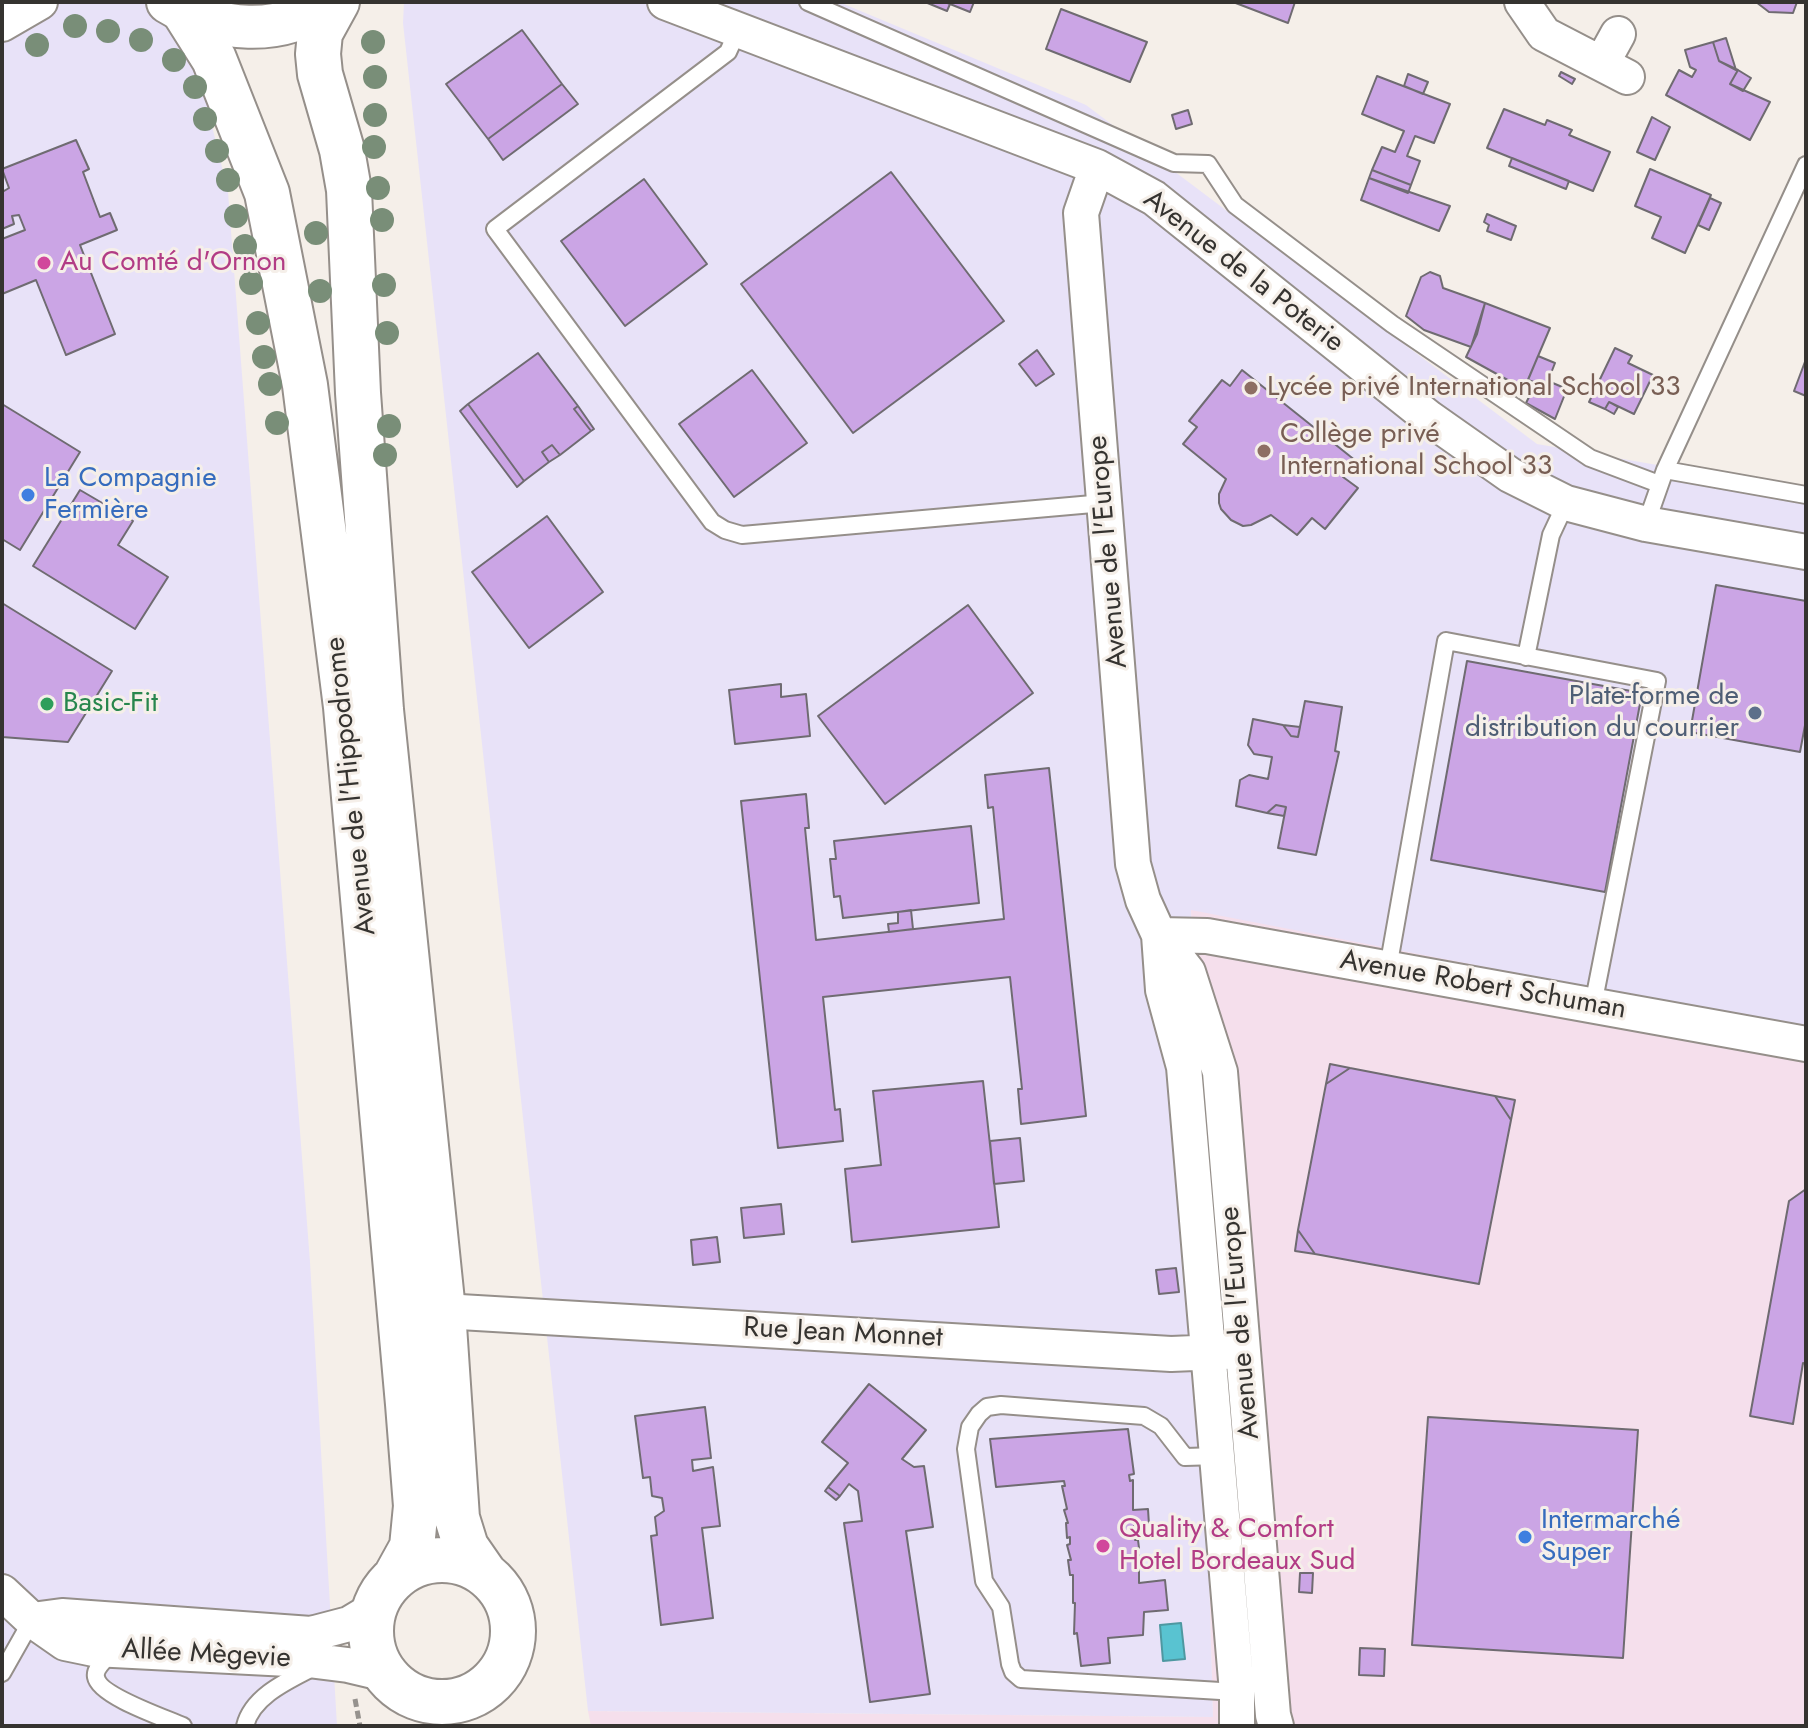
<!DOCTYPE html>
<meta charset="utf-8">
<style>
body{margin:0}
#map{position:relative;width:1808px;height:1728px;overflow:hidden;background:#f5efe9;font-family:Jost,sans-serif}
canvas{display:block}
.frame{position:absolute;inset:0;border:4px solid #353330;pointer-events:none}
</style>
<div id="map">
<canvas width="1808" height="1728"></canvas>
<div class="frame"></div>
</div>
<script>
const context = document.querySelector('canvas').getContext('2d');
context.lineJoin = 'round';
function paint(path, color) { context.fillStyle = color; context.fill(path, 'evenodd'); }
function strokePath(path, color, width, dash) { context.strokeStyle = color; context.lineWidth = width; context.lineCap = dash ? 'butt' : 'round'; context.setLineDash(dash || []); context.stroke(path); }
function write(font, color, halo, rows, align = 'center') {
  context.font = font + ' Jost,sans-serif'; context.lineWidth = 6; context.setLineDash([]); context.textBaseline = 'middle'; context.strokeStyle = halo; context.fillStyle = color; for (const [text, x, y, turn = 0] of rows) {
    context.save(); context.translate(x, y); context.rotate((+turn || 0) * Math.PI / 180); context.textAlign = isNaN(turn) ? turn : align; if (halo) context.strokeText(text, 0, 0); context.fillText(text, 0, 0); context.restore();
  }
}
const commercial = new Path2D(`
 M1191,909L1806,1029V1726H591L588,1711L1213,1717Z`);
const industrial = new Path2D(`
 M2,2H182L228,192L310,1262L337,1726H2Z
 M404,2H839L1086,105L1537,444L1806,491V1029L1191,910L1213,1717L588,1711L403,23Z`);
const water = new Path2D(`
 M1181,1623L1185,1659L1163,1661L1160,1625Z`);
const building = new Path2D(`
 M925,2H945L950,4L947,11Z
 M945,2H974L970,12Z
 M1233,2H1295L1288,23Z
 M1756,2H1797L1793,13L1769,12Z
 M1061,9L1147,42L1130,82L1046,49Z
 M522,30L562,84L488,139L446,84Z
 M1726,38L1736,70L1719,61L1713,42Z
 M1713,42L1719,61L1738,70L1730,84L1770,102L1750,140L1666,95L1679,70L1692,77L1696,70L1690,67L1685,50Z
 M1738,70L1751,78L1743,91L1730,84Z
 M1561,72L1575,79L1572,84L1559,76Z
 M1408,74L1428,82L1423,94L1404,86Z
 M1377,76L1450,104L1434,143L1415,136L1407,156L1420,161L1411,185L1372,170L1382,147L1395,152L1404,131L1362,114Z
 M562,84L578,104L503,160L488,139Z
 M1504,109L1545,125L1547,120L1572,130L1569,135L1610,152L1593,191L1487,148Z
 M1188,110L1192,124L1176,129L1172,115Z
 M1652,117L1670,127L1655,160L1637,152Z
 M76,140L89,169L83,172L100,217L110,213L117,230L80,245L115,334L66,355L36,280L2,294V239L25,230L19,215L12,216L14,224L2,229V188L4,191L9,188L2,169Z
 M1512,158L1569,181L1566,189L1509,166Z
 M1650,169L1711,195L1685,253L1652,238L1661,217L1635,206Z
 M1372,170L1411,185L1408,193L1369,178Z
 M891,172L1004,321L853,433L741,284Z
 M1369,178L1450,206L1439,231L1361,200Z
 M644,179L707,264L625,326L561,241Z
 M1710,198L1721,203L1709,230L1698,225Z
 M1487,214L1516,226L1511,240L1487,231L1489,225L1484,222Z
 M1430,272L1440,276L1443,288L1485,303L1471,347L1424,330L1406,316L1421,277Z
 M1485,303L1550,328L1524,389L1466,357L1477,334Z
 M1615,348L1632,356L1628,363L1653,375L1634,414L1609,402L1605,409L1589,402Z
 M1037,350L1054,374L1036,386L1019,364Z
 M538,353L578,406L574,409L591,431L560,455L552,445L542,452L549,462L524,481L468,404Z
 M1538,356L1555,363L1546,386L1528,380Z
 M1806,359V396L1794,391Z
 M752,370L807,443L734,497L679,424Z
 M1242,370L1356,461L1343,477L1358,488L1325,529L1312,518L1297,535L1271,515L1251,525L1243,526L1231,520L1221,509L1219,503V494L1226,479L1183,444L1197,427L1189,421L1222,380L1230,386Z
 M1548,381L1567,389L1555,419L1526,403L1534,387L1544,391Z
 M1609,402L1618,407L1614,414L1605,409Z
 M2,404L80,452L20,550L2,539Z
 M468,404L524,481L517,487L460,411Z
 M578,406L594,429L591,431L574,409Z
 M552,445L560,455L549,462L542,452Z
 M80,490L133,521L118,545L168,577L135,629L33,566Z
 M547,516L603,592L529,648L472,572Z
 M1716,585L1806,601V720L1800,752L1690,732Z
 M2,603L112,671L68,742L2,737Z
 M968,605L1033,693L885,804L818,716Z
 M1467,661L1642,693L1605,892L1431,860Z
 M781,684V697L806,694L810,736L735,744L729,690Z
 M1305,701L1342,707L1335,751L1339,752L1316,855L1278,848L1286,807L1276,805L1267,813L1236,806L1240,780L1249,775L1268,779L1272,757L1254,754L1248,745L1253,719L1283,725L1291,736L1298,737Z
 M1283,725L1300,727L1298,737L1291,736Z
 M1049,768L1086,1116L1021,1124L1018,1089H1022L1010,977L823,997L835,1110L840,1109L843,1141L778,1148L741,801L806,794L809,828H805L816,940L1004,919L993,807L988,808L985,775Z
 M1276,805L1286,807L1284,816L1267,813Z
 M971,826L979,903L843,918L840,896L834,897L830,859H836L834,841Z
 M911,910L913,929L889,932L888,924L898,923V912Z
 M1330,1064L1350,1068L1326,1084Z
 M1350,1068L1495,1096L1511,1120L1479,1284L1315,1254L1298,1230L1326,1084Z
 M983,1081L999,1227L852,1242L845,1169L881,1165L873,1091Z
 M1495,1096L1515,1100L1511,1120Z
 M1020,1138L1024,1181L994,1184L990,1141Z
 M1806,1189V1364L1803,1363L1793,1424L1750,1416L1789,1201Z
 M781,1204L784,1234L744,1238L741,1208Z
 M1298,1230L1315,1254L1295,1251Z
 M717,1237L720,1262L693,1265L691,1240Z
 M1176,1268L1179,1292L1159,1294L1156,1270Z
 M869,1384L926,1430L902,1459L914,1467L924,1466L933,1527L906,1531L930,1694L870,1702L844,1523L862,1521L858,1491L849,1484L840,1496L828,1487L848,1463L822,1442Z
 M705,1407L711,1458L692,1460L693,1471L713,1467L720,1526L702,1528L713,1618L661,1625L651,1536L657,1535L655,1517L664,1511L662,1498L652,1496L650,1477L643,1478L635,1416Z
 M1428,1417L1638,1430L1623,1658L1412,1645Z
 M1128,1429L1134,1474L1129,1475L1130,1481L1133,1480V1510L1148,1509L1149,1525L1134,1526L1135,1540H1138L1139,1548H1136V1555H1139V1583L1165,1580L1168,1610L1144,1612L1143,1635L1108,1638L1110,1663L1081,1666L1077,1633L1074,1634L1075,1603H1073V1575H1070L1068,1560H1071L1067,1545L1070,1544V1537L1067,1538L1066,1523H1068L1064,1510L1067,1509L1062,1486H1065L1064,1481L996,1487L990,1439Z
 M828,1487L840,1496L836,1500L825,1491Z
 M1300,1573H1313L1312,1593L1299,1592Z
 M1360,1648L1385,1649L1384,1676L1359,1675Z`);
const path = new Path2D(`
 M355,1699L360,1726`);
const service = new Path2D(`
 M808,2L1174,163L1208,164L1235,205L1392,324L1590,458L1659,484
 M738,30L728,52L495,229L712,522L725,530L742,535L1104,503
 M1665,470L1806,165
 M1646,524L1665,470L1806,495
 M1526,657L1551,535L1566,503
 M1388,968L1446,641L1657,681L1593,1005
 M1218,1456L1185,1457L1161,1426L1144,1416L1001,1405L987,1407L979,1414L970,1427L966,1449L984,1581L1001,1607L1010,1664L1013,1672L1021,1679L1237,1692
 M113,1651C107,1658 94,1668 96,1677C99,1696 165,1718 183,1726
 M2,1673L32,1620
 M245,1726C252,1696 289,1680 314,1667`);
const minor = new Path2D(`
 M665,2L1097,167L1154,198L1429,418L1510,475L1566,503L1646,524L1806,552
 M1522,2L1544,34L1627,77
 M2,24L40,2
 M1602,63L1618,34
 M1097,167L1081,213L1133,864L1143,900L1159,935L1188,972L1220,1072L1273,1715L1276,1726
 M1159,935L1163,990L1184,1067L1237,1692V1726
 M1159,935L1207,936L1806,1044
 M443,1311L1171,1354L1243,1351
 M2,1592L32,1620L65,1643L94,1649L308,1660L348,1665L386,1674
 M32,1620L62,1616L311,1634L349,1624L374,1609`);
const tertiary = new Path2D(`
 M168,2C217,32 280,38 329,2`);
const secondary = new Path2D(`
 M337,2L320,33L318,54L320,74L342,150L349,190L358,393L381,710L443,1311L457,1518L466,1547L484,1573
 M185,13L214,59L267,193L305,385L346,707L408,1404L416,1506L412,1547L396,1576
 M371 1631a71 71 0 1 1 142 0a71 71 0 1 1-142 0Z`);
const trees = [
 [75,26],
 [108,31],
 [141,40],
 [373,42],
 [37,45],
 [174,60],
 [375,77],
 [195,87],
 [375,115],
 [205,119],
 [374,147],
 [217,151],
 [228,180],
 [378,188],
 [236,216],
 [382,220],
 [316,233],
 [245,246],
 [251,283],
 [384,285],
 [320,291],
 [258,323],
 [387,333],
 [264,357],
 [270,384],
 [277,423],
 [389,426],
 [385,455]
];
const markers = [
 [44,263,8,"#d1479c"],
 [1251,388,8,"#8d6e63"],
 [1264,451,8,"#8d6e63"],
 [28,495,8,"#3f7fe0"],
 [47,704,8,"#2e9e5b"],
 [1755,713,8,"#5c6f8a"],
 [1525,1537,8,"#3f7fe0"],
 [1103,1546,8,"#d1479c"]
];
const hotelNames = [
 ["Au Comté d'Ornon",60,263],
 ["Quality & Comfort",1119,1530],
 ["Hotel Bordeaux Sud",1119,1562]
];
const streetNames = [
 ["Avenue de la Poterie",1243,272,38],
 ["Avenue de l'Europe",1109,552,-95],
 ["Avenue de l'Hippodrome",352,786,-96],
 ["Avenue Robert Schuman",1483,986,10],
 ["Avenue de l'Europe",1241,1323,-95],
 ["Rue Jean Monnet",843,1334,3],
 ["Allée Mègevie",206,1655,3]
];
const educationNames = [
 ["Lycée privé International School 33",1267,388],
 ["Collège privé",1280,435],
 ["International School 33",1280,467]
];
const shopNames = [
 ["La Compagnie",44,479],
 ["Fermière",44,511],
 ["Intermarché",1541,1521],
 ["Super",1541,1553]
];
const serviceNames = [
 ["Plate-forme de",1739,697],
 ["distribution du courrier",1739,729]
];
const leisureNames = [
 ["Basic-Fit",63,704]
];
paint(commercial, '#f5dfec');
paint(industrial, '#e8e2f8');
paint(water, '#59c3d1');
strokePath(water, '#4e98a1', 2);
paint(building, '#cba5e5');
strokePath(building, '#6f6b71', 2);
strokePath(service, '#958f8a', 20);
strokePath(minor, '#958f8a', 38);
strokePath(tertiary, '#958f8a', 46);
strokePath(secondary, '#958f8a', 48);
strokePath(path, '#96928e', 5, [8, 4]);
strokePath(service, '#fff', 16);
strokePath(minor, '#fff', 34);
strokePath(tertiary, '#fff', 42);
strokePath(secondary, '#fff', 44);
context.fillStyle = '#798e78';
for (const [x, y] of trees) { context.beginPath(); context.arc(x, y, 12, 0, 2 * Math.PI); context.fill(); }
for (const [x, y, r, color] of markers) { const dot = new Path2D(); dot.arc(x, y, r, 0, 2 * Math.PI); context.fillStyle = color; context.fill(dot); strokePath(dot, '#f5efe9', 3); }
write('28px', '#b23c85', '#f5efe9', hotelNames, 'left');
write('28px', '#353330', '#f5efe9', streetNames);
write('28px', '#785e54', '#f5efe9', educationNames, 'left');
write('28px', '#366cbe', '#f5efe9', shopNames, 'left');
write('28px', '#4e5e75', '#f5efe9', serviceNames, 'right');
write('28px', '#27864d', '#f5efe9', leisureNames, 'left');
</script>
